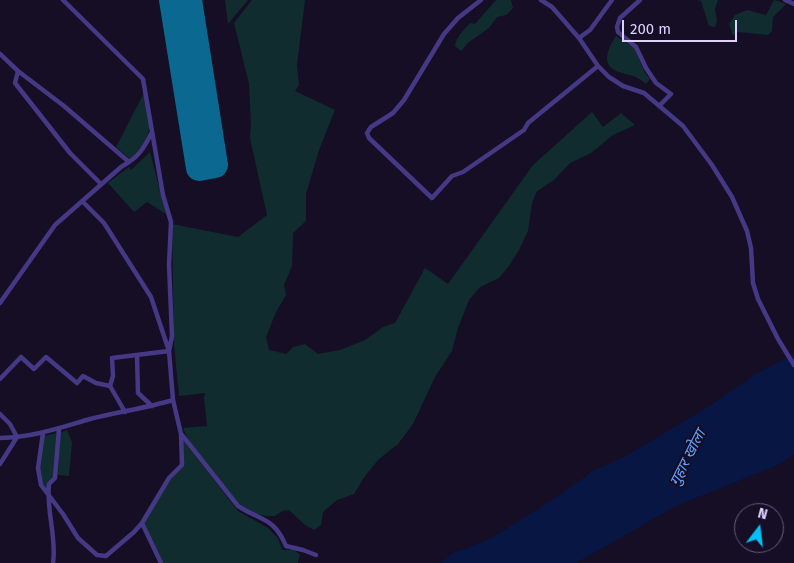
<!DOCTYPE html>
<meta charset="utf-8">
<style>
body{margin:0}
#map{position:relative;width:794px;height:563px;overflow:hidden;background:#150e25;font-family:"Fira Sans",sans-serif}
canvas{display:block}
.north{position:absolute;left:734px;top:503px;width:50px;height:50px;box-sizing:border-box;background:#150e25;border:1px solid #655c7c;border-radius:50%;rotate:15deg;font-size:14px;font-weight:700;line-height:20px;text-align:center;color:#ddd2ff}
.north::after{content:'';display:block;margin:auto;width:18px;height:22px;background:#00c1fd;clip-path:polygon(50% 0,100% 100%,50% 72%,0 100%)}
.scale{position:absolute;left:622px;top:20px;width:115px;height:22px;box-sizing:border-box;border:2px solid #ddd2ff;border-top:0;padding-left:6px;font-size:15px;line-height:18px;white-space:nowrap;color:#ddd2ff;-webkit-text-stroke:4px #150e25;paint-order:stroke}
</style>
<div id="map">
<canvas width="794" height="563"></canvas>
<div class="north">N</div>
<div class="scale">200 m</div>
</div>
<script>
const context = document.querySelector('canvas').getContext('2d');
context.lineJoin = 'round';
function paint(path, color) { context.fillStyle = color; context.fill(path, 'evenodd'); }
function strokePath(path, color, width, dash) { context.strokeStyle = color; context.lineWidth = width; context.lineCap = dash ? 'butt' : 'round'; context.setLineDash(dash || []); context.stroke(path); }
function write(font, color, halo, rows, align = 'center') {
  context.font = font + ' "Fira Sans","Noto Sans Devanagari",sans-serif'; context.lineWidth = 4.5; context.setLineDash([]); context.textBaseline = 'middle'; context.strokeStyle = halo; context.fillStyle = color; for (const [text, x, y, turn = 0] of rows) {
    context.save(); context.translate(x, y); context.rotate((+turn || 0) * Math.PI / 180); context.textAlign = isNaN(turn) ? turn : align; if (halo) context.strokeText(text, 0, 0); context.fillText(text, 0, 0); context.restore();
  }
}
const green = new Path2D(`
 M225,0H248L228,24Z
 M252,0H305L297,65L299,85L295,91L335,110L319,150L306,194V221L293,233L292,266L284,285L286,295L276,312L266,337L269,350L286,354L293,347L305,344L318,354L340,350L365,340L383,327L395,323L425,268L448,284L533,165L592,112L603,127L621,113L635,125L613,135L591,153L570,163L554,180L537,191L532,203L528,231L519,250L509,266L499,278L480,287L469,300L458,328L452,351L435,377L413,424L398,444L379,459L365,476L354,494L337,500L323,512L321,525L314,530L305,525L289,510L282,511L275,516H266L253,513L238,503L188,439L183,428L207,426L204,397L205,393L179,396L174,344L172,224L238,237L267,215L250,138L251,124L249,84L234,23Z
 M496,0H511L513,8L506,15L497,17L489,28L469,42L461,51L455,46C456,37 464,30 470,23L475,24Z
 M698,0H718L715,9L717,21L715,27L709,26L701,1Z
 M774,0L786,4L773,17L772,31L768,35L738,32L733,36L729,24L735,15L747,10L766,15Z
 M616,36L634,48L645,73L650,79L646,84C633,72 623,76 613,69C601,61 610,45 616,36Z
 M144,93C150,123 156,136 130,159L116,147Z
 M150,152L166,214L147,202L134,212L108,183L129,167L131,170Z
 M67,430L72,442L69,476L58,475L60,433Z
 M57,433L54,477L48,482L47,490C35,475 41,454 44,436Z
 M183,440L238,511L268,528L278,538L282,550H294L300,555L298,563H163L144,522L171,479L183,466Z`);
const water = new Path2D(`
 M794,354V454L780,464L676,506L576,563H441L453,553L490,539L557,497L593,471L626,456L711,405L756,374Z`);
const runway = new Path2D(`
 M172,0L199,168L215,165L189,0`);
const street = new Path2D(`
 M63,0L143,79L163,195L171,222L169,265L172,336L169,351L173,400L181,434L182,465L169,478L142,523L161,563
 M481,0L458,18L444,34L404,100L393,113L371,127L367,133L369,138L432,198L452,176L463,172L524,130L528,123L598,66
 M541,0L552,7L579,38L598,66L609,77L623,86L644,93L683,126L712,165L732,197L747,231L751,248L753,283L758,299L778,339L794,365
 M640,0L620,18L617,27L618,32L636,47L646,68L656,83L671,94L659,106
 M785,0L794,4
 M579,38L590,30L612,0
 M0,54L18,71L64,106L129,162L121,167L55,225L0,303
 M18,71L15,83L70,153L101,184
 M129,162C141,154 146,144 152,132
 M83,202L104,223L151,297L169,351L112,358L113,376L110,386
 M137,356L138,393L152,406
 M0,379L21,357L34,369L46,357L77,383L83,376L96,383L110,386L125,412
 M0,414L10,424L17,437L0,464
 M43,433L38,468L41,485L63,514L78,538L97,555L106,556L134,532L142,523
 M182,435L238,506C261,521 274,517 286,546L303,550L316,555
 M0,438C34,437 59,428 90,419C118,412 146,408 173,400
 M53,563C57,538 46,511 49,484L55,478L59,429`);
const waterNames = [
 ["गुहार खोला",688,458,-63]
];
paint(green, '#112c2f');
paint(water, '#081644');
strokePath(runway, '#0a6891', 26);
strokePath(street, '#453885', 4.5);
write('italic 15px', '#60a0ff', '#150e25', waterNames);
</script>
